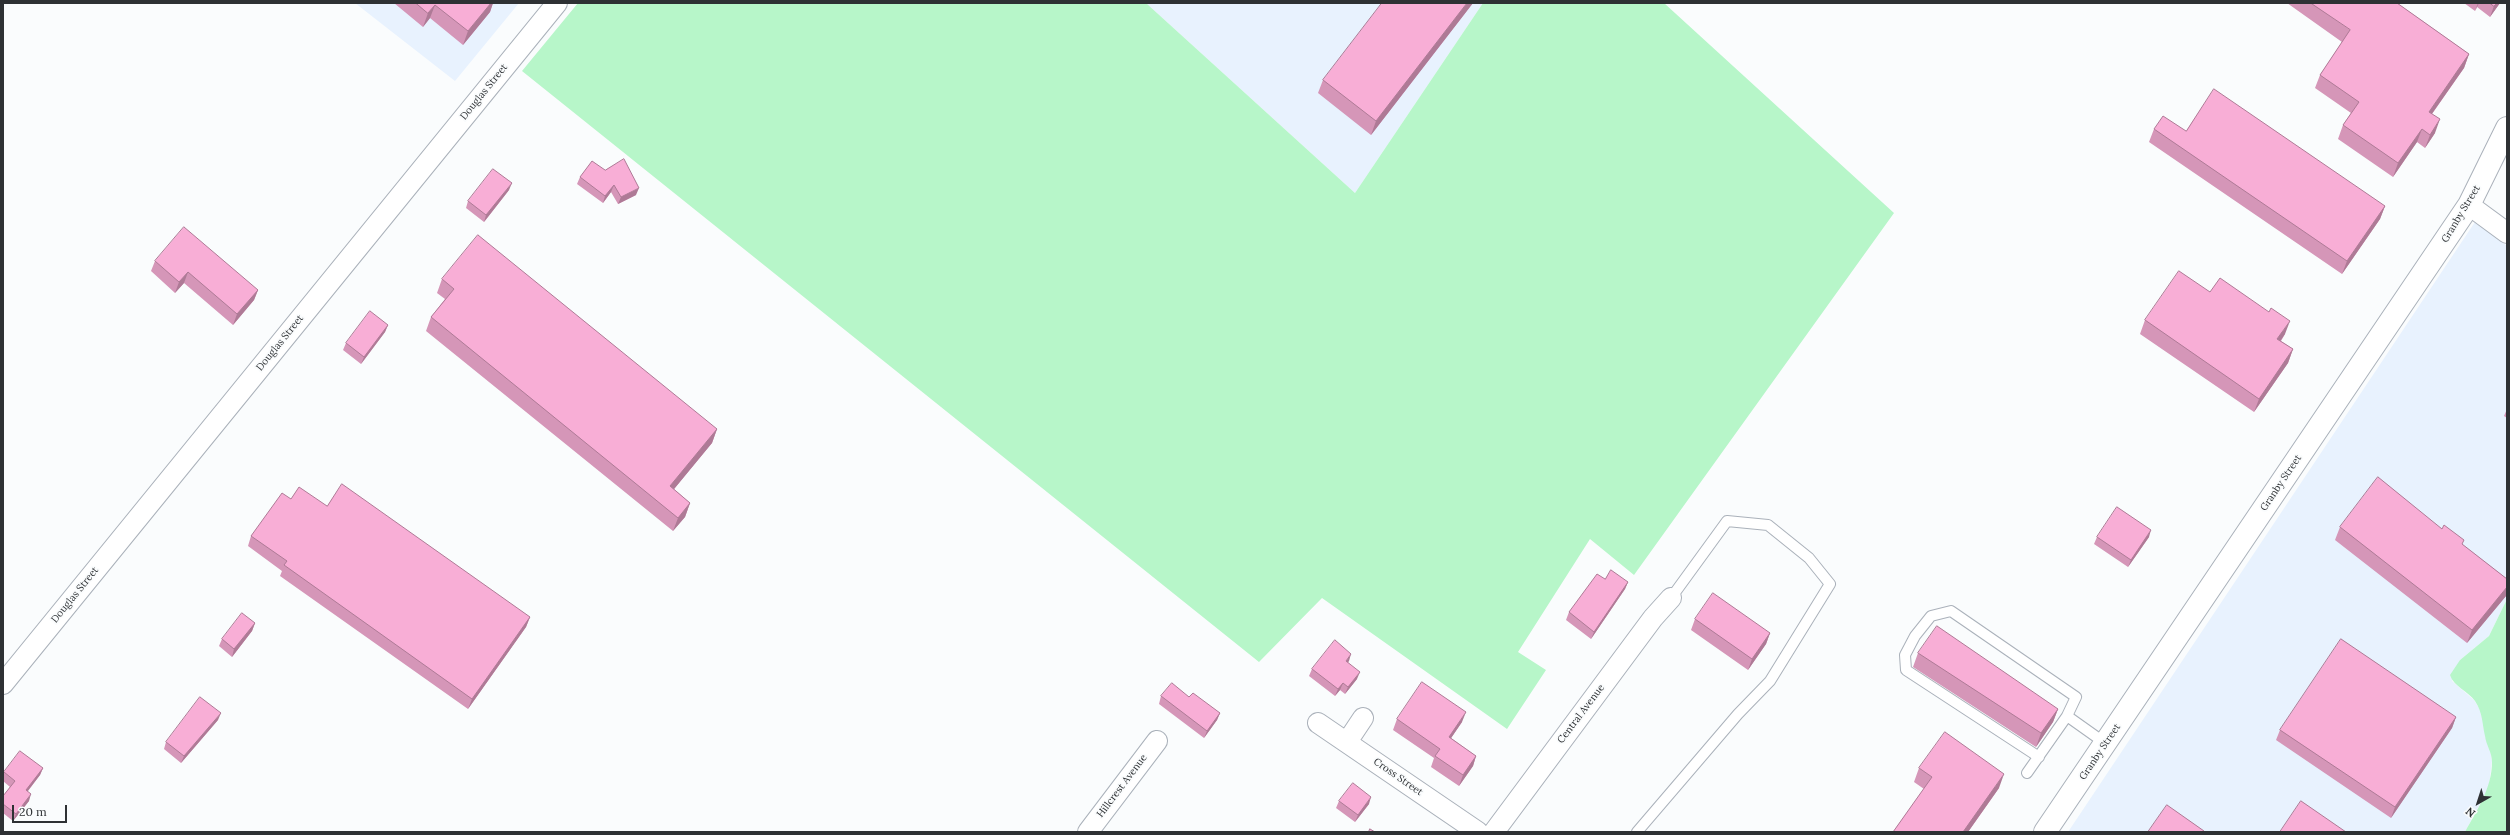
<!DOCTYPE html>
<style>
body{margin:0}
#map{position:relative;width:2510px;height:835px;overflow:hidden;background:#fafcfd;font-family:Lora,serif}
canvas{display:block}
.frame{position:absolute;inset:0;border:4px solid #2e3134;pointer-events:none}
.north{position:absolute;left:2458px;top:783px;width:40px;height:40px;-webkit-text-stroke:3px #fafcfd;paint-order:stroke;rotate:219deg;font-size:11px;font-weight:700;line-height:16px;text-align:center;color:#2e3134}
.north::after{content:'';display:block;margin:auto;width:14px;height:18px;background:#2e3134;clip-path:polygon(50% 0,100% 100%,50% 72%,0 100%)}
.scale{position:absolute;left:12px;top:805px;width:55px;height:18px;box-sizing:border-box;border:2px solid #2e3134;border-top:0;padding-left:5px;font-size:12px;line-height:14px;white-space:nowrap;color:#2e3134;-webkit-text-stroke:3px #fafcfd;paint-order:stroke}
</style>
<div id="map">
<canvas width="2510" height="835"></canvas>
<div class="frame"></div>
<div class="north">N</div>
<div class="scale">20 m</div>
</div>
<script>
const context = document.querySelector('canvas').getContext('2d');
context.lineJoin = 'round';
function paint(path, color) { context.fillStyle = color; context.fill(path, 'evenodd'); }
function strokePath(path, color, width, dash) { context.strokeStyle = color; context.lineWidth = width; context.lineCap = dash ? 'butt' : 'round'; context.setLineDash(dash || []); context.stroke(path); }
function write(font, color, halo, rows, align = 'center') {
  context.font = font + ' Lora,serif'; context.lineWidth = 3.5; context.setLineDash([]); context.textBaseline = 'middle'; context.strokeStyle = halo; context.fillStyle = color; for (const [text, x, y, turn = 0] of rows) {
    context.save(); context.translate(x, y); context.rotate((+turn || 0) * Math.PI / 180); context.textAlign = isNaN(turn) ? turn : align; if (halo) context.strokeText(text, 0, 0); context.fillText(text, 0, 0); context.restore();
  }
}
const built = new Path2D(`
 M355,3H519L455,81Z
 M1146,3H1483L1355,193Z
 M2475,222L2507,246V599L2489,636L2460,660L2452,681L2474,700L2481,711L2485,723V736L2490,748L2492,761L2489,787L2465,832H2068Z`);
const green = new Path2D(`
 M578,3H1146L1355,193L1483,3H1664L1894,213L1634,575L1590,539L1518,652L1546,670L1507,729L1322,598L1259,662L522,71Z
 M2507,599V832H2465C2477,810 2492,788 2492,762C2492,752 2486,745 2485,736C2482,723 2483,713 2475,701C2468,691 2454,687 2450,675L2460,660L2489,636Z`);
const service = new Path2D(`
 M2039,757L1906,670L1905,655L1915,636L1931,616L1951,611L2076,697L2067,716L2105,743
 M2027,773L2067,716
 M1637,832L1738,714L1770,681L1830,584L1809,558L1768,525L1727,521L1671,598`);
const minor = new Path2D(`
 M2469,205L2507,233
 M3,684L557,3
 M1318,723L1478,832
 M1347,742L1363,718
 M1088,832L1157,741
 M1494,832L1653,618L1671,598`);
const secondary = new Path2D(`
 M2045,832L2469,205L2507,128`);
const wall = new Path2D(`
 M394,3H493L490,12L463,45L430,18L423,27Z
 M1473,3L1371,135L1318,93L1323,80Z
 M2287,3H2397L2469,54L2464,68L2432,114L2435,133L2425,148L2417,142L2393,177L2338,139L2343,125L2351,113L2315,88L2320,75L2342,42Z
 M2464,3H2500L2490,17L2477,7L2475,11Z
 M2154,129L2186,131L2385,206L2380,219L2342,274L2149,142Z
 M605,170L636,195L618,204L611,192L603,203L577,184L580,177Z
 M509,190L484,222L466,208L468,201Z
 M155,261L258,290L254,300L233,325L184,283L175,293L151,271Z
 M442,279L717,429L712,443L674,489L690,503L685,517L673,531L426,331L431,317L445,299L437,293Z
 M2210,292L2285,334L2281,341L2293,349L2288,363L2254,412L2140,334L2145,320Z
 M388,325L385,332L361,364L343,350L346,343Z
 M2507,409V418L2504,416Z
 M291,499L327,506L530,617L526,627L468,709L280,576L282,571L248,546L251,536Z
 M2340,527L2442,529L2507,579V592L2506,596L2467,643L2335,540Z
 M2097,537H2149L2128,567L2094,544Z
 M1605,579L1628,582L1625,589L1591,639L1566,620L1569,612Z
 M1695,619L1770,633L1766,644L1748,670L1691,630Z
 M255,623L252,631L232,657L219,646L222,639Z
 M1918,653L2058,709L2053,722L2036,747L1913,667Z
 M1349,661L1348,662L1357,679L1345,694L1340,690L1335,696L1309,676L1312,669Z
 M1161,696L1189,697L1220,713L1217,720L1204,738L1159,704Z
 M2456,717L2452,728L2391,818L2276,740L2280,730Z
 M1397,719L1462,722L1451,738L1476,756L1473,766L1459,786L1431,767L1434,758L1393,730Z
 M218,720L181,763L164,749L166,742Z
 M43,768L40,775L28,791L29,801L13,821L3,813V796L10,787L3,781L4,772Z
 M1919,768L1999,788L1968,832H1893L1924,789L1914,782Z
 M1339,801L1369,804L1355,822L1336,808Z`);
const shadedWall = new Path2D(`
 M491,3H493L490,12L463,45L468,31Z
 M1467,3H1473L1371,135L1376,121Z
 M2478,3H2479L2475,11Z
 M2497,3H2500L2490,17L2494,6Z
 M435,5L430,18L423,27L428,13Z
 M2469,54L2464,68L2424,125L2429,112Z
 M2440,119L2435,133L2425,148L2430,135Z
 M2422,129L2417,142L2393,177L2398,163Z
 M512,183L509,190L484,222L486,215Z
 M614,185L611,192L603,203L605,196Z
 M639,188L636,195L618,204L621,197Z
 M2385,206L2380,219L2342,274L2347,261Z
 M188,272L184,283L175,293L179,282Z
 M258,290L254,300L233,325L237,314Z
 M2290,321L2285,334L2272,353L2277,339Z
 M388,325L385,332L361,364L364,357Z
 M2293,349L2288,363L2254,412L2259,399Z
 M717,429L712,443L665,500L670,486Z
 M690,503L685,517L673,531L678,518Z
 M2151,530L2149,537L2128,567L2131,560Z
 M1628,582L1625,589L1591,639L1594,632Z
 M2507,587V592L2506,596L2467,643L2472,630Z
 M530,617L526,627L468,709L472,699Z
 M255,623L252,631L232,657L234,649Z
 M1770,633L1766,644L1748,670L1752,659Z
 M1351,654L1349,661L1343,668L1346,661Z
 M1360,672L1357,679L1345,694L1348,687Z
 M1343,683L1340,690L1335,696L1338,689Z
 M2058,709L2053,722L2036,747L2041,733Z
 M1466,712L1462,722L1445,747L1449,737Z
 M221,713L218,720L181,763L184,756Z
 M1220,713L1217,720L1204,738L1207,731Z
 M2456,717L2452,728L2391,818L2395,807Z
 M1476,756L1473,766L1459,786L1463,775Z
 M43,768L40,775L23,797L26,790Z
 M2004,774L1999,788L1968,832H1963Z
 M31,794L29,801L13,821L16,814Z
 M1371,797L1369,804L1355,822L1358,815Z`);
const building = new Path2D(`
 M416,3H491L468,31L435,5L428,13Z
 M1382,3H1467L1376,121L1323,80Z
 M2311,3H2397L2469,54L2429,112L2440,119L2430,135L2422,129L2398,163L2343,125L2359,102L2320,75L2350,30Z
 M2490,3H2497L2494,6Z
 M2214,89L2385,206L2347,261L2154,129L2163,116L2186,131Z
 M624,159L639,188L621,197L614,185L605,196L580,177L592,161L605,170Z
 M493,169L512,183L486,215L468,201Z
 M184,227L258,290L237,314L188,272L179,282L155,261Z
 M478,235L717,429L670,486L690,503L678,518L431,317L454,289L442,279Z
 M2179,271L2210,292L2220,278L2269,312L2271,308L2290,321L2277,339L2293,349L2259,399L2145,320Z
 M370,311L388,325L364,357L346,343Z
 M2378,477L2442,529L2444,525L2464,540L2462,544L2507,579V587L2472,630L2340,527Z
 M342,484L530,617L472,699L284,565L287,561L251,536L282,493L291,499L299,487L327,506Z
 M2117,507L2151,530L2131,560L2097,537Z
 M1611,570L1628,582L1594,632L1569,612L1597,574L1605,579Z
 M1713,593L1770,633L1752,659L1695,619Z
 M242,613L255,623L234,649L222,639Z
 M1937,626L2058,709L2041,733L1918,653Z
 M2341,639L2456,717L2395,807L2280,730Z
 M1335,640L1351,654L1346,661L1360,672L1348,687L1343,683L1338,689L1312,669Z
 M1422,682L1466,712L1449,737L1476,756L1463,775L1435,756L1440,749L1397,719Z
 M1172,683L1189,697L1193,693L1220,713L1207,731L1161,696Z
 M200,697L221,713L184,756L166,742Z
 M1945,732L2004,774L1963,832H1893L1932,777L1919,768Z
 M20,751L43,768L26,790L31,794L16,814L3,804V796L15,781L4,772Z
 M1353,783L1371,797L1358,815L1339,801Z
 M2301,801L2346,832H2280Z
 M2167,805L2204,831L2203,832H2148Z
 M1370,829L1375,832H1369Z`);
const streetNames = [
 ["Douglas Street",484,92,-51],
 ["Granby Street",2461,214,-59],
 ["Douglas Street",280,343,-51],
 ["Granby Street",2281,483,-56],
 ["Douglas Street",75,595,-51],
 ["Central Avenue",1581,714,-53],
 ["Granby Street",2100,752,-56],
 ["Cross Street",1398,777,35],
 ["Hillcrest Avenue",1122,786,-53]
];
paint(built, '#e8f2fe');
paint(green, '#b7f6c9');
strokePath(service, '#aab1ba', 12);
strokePath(minor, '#aab1ba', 22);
strokePath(secondary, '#aab1ba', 24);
strokePath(service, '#fff', 10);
strokePath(minor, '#fff', 20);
strokePath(secondary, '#fff', 22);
paint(wall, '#d596b8');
paint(shadedWall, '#ae7a96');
paint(building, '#f8aed6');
strokePath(building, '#ae7a96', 1);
write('10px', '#2e3134', '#fafcfd', streetNames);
</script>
